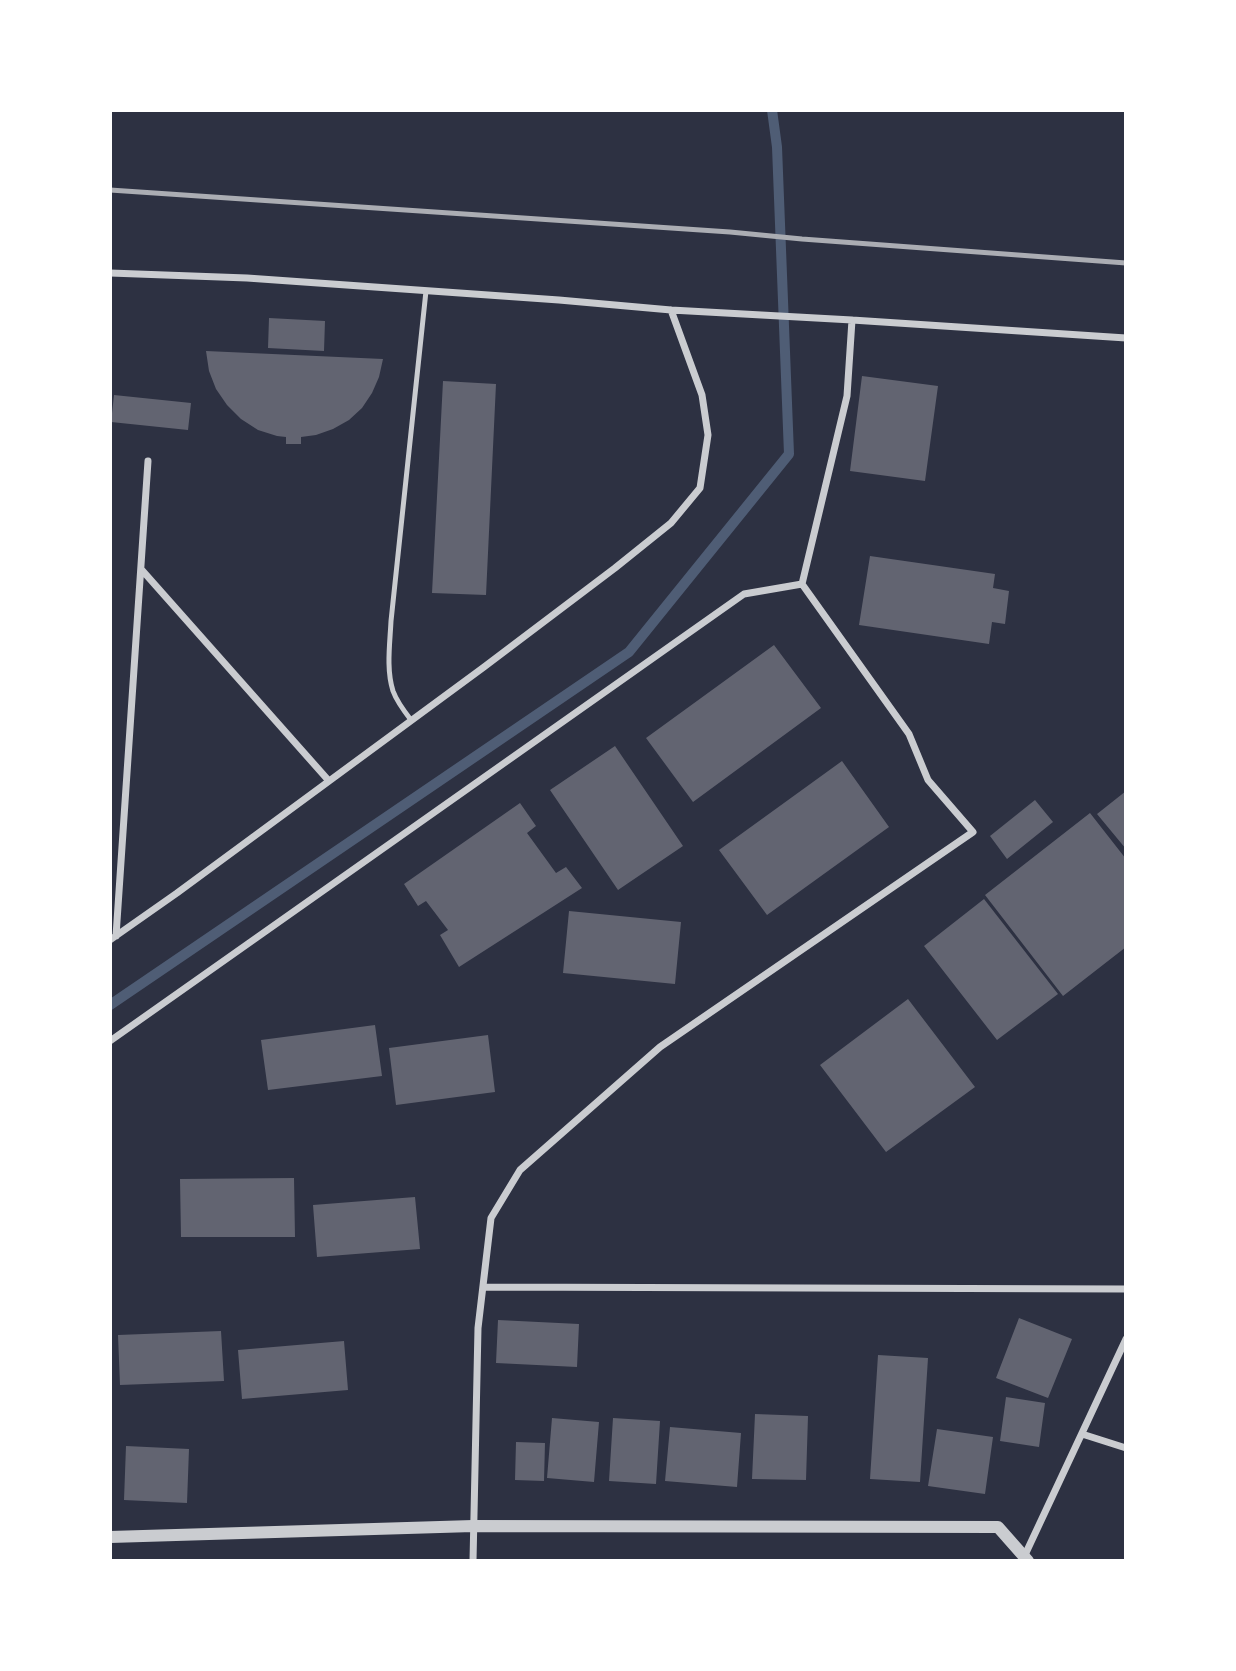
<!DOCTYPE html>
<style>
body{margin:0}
#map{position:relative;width:1236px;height:1671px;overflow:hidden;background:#2d3142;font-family:Poppins,sans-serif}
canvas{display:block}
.frame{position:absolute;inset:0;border:112px solid #fff;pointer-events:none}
</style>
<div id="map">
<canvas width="1236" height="1671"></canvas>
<div class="frame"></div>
</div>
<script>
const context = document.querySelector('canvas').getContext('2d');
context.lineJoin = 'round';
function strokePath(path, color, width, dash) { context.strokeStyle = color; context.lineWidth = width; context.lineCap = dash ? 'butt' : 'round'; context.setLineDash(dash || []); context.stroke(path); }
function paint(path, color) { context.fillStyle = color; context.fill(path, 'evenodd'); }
const stream = new Path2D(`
 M110,1005L629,652L789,454L777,147L772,110`);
const building = new Path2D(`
 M269,318L325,321L324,351L268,348Z
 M206,351L383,359L379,377L372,393L362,408L349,420L333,429L316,435L301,437V444H286V437L277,436L258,430L241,419L227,405L216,389L209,371Z
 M862,376L938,386L925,481L850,471Z
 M443,381L496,384L486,595L432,593Z
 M114,395L191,403L188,430L111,422Z
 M870,556L995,574L993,588L1009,591L1005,624L992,622L989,644L859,625Z
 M774,645L821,708L693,802L646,738Z
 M615,746L683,846L618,890L550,790Z
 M842,761L889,827L767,915L719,850Z
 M1126,791V849L1097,814Z
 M1035,800L1053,822L1007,859L990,836Z
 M520,803L536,826L527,833L556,873L566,867L582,888L459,967L440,935L448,930L426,901L418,906L404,884Z
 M1090,813L1126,859V947L1063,996L985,895Z
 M984,899L1058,994L997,1040L924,946Z
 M569,911L681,922L675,984L563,973Z
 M908,999L975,1087L886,1152L820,1065Z
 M375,1025L382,1076L268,1090L261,1040Z
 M488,1035L495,1092L396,1105L389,1048Z
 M294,1178L295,1237H181L180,1179Z
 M415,1197L420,1249L317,1257L313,1205Z
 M1019,1318L1072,1339L1048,1398L996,1378Z
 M498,1320L579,1324L577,1367L496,1363Z
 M221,1331L224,1381L120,1385L118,1335Z
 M344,1341L348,1390L242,1399L238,1350Z
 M878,1355L928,1358L920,1482L870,1479Z
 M1006,1397L1045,1403L1039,1447L1000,1441Z
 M755,1414L808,1416L806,1480L752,1479Z
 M552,1418L599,1422L594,1482L547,1478Z
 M613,1418L660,1421L656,1484L609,1481Z
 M670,1427L741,1433L737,1487L665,1481Z
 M937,1429L993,1437L985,1494L928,1486Z
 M516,1442L545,1443L544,1481L515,1480Z
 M126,1446L189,1449L187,1503L124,1500Z`);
const service = new Path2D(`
 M411,720C404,711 397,702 393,691C386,669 390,643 391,621L426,291`);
const minor = new Path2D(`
 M110,273L247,278L559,300L671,310L852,320L1126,338
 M141,569L329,781
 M116,936L148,461
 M110,940L177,893L484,667L615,568L671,523L700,488L708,435L702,395L671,310
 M110,1041L744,594L802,584
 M483,1287L1126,1289
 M1082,1434L1126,1448
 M1024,1557L1126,1339
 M473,1561L478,1328L491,1218L520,1170L660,1047L973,832L928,780L909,734L802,584L847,396L852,320`);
const tertiary = new Path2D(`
 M110,1537L473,1526L998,1527L1028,1561`);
const rail = new Path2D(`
 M110,190L730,232L802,239L1126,263`);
strokePath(stream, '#4f5d75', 10);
paint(building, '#626471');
strokePath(service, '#caccd0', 5);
strokePath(minor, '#caccd0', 7);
strokePath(tertiary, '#caccd0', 12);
strokePath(rail, '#abadb3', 5);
</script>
